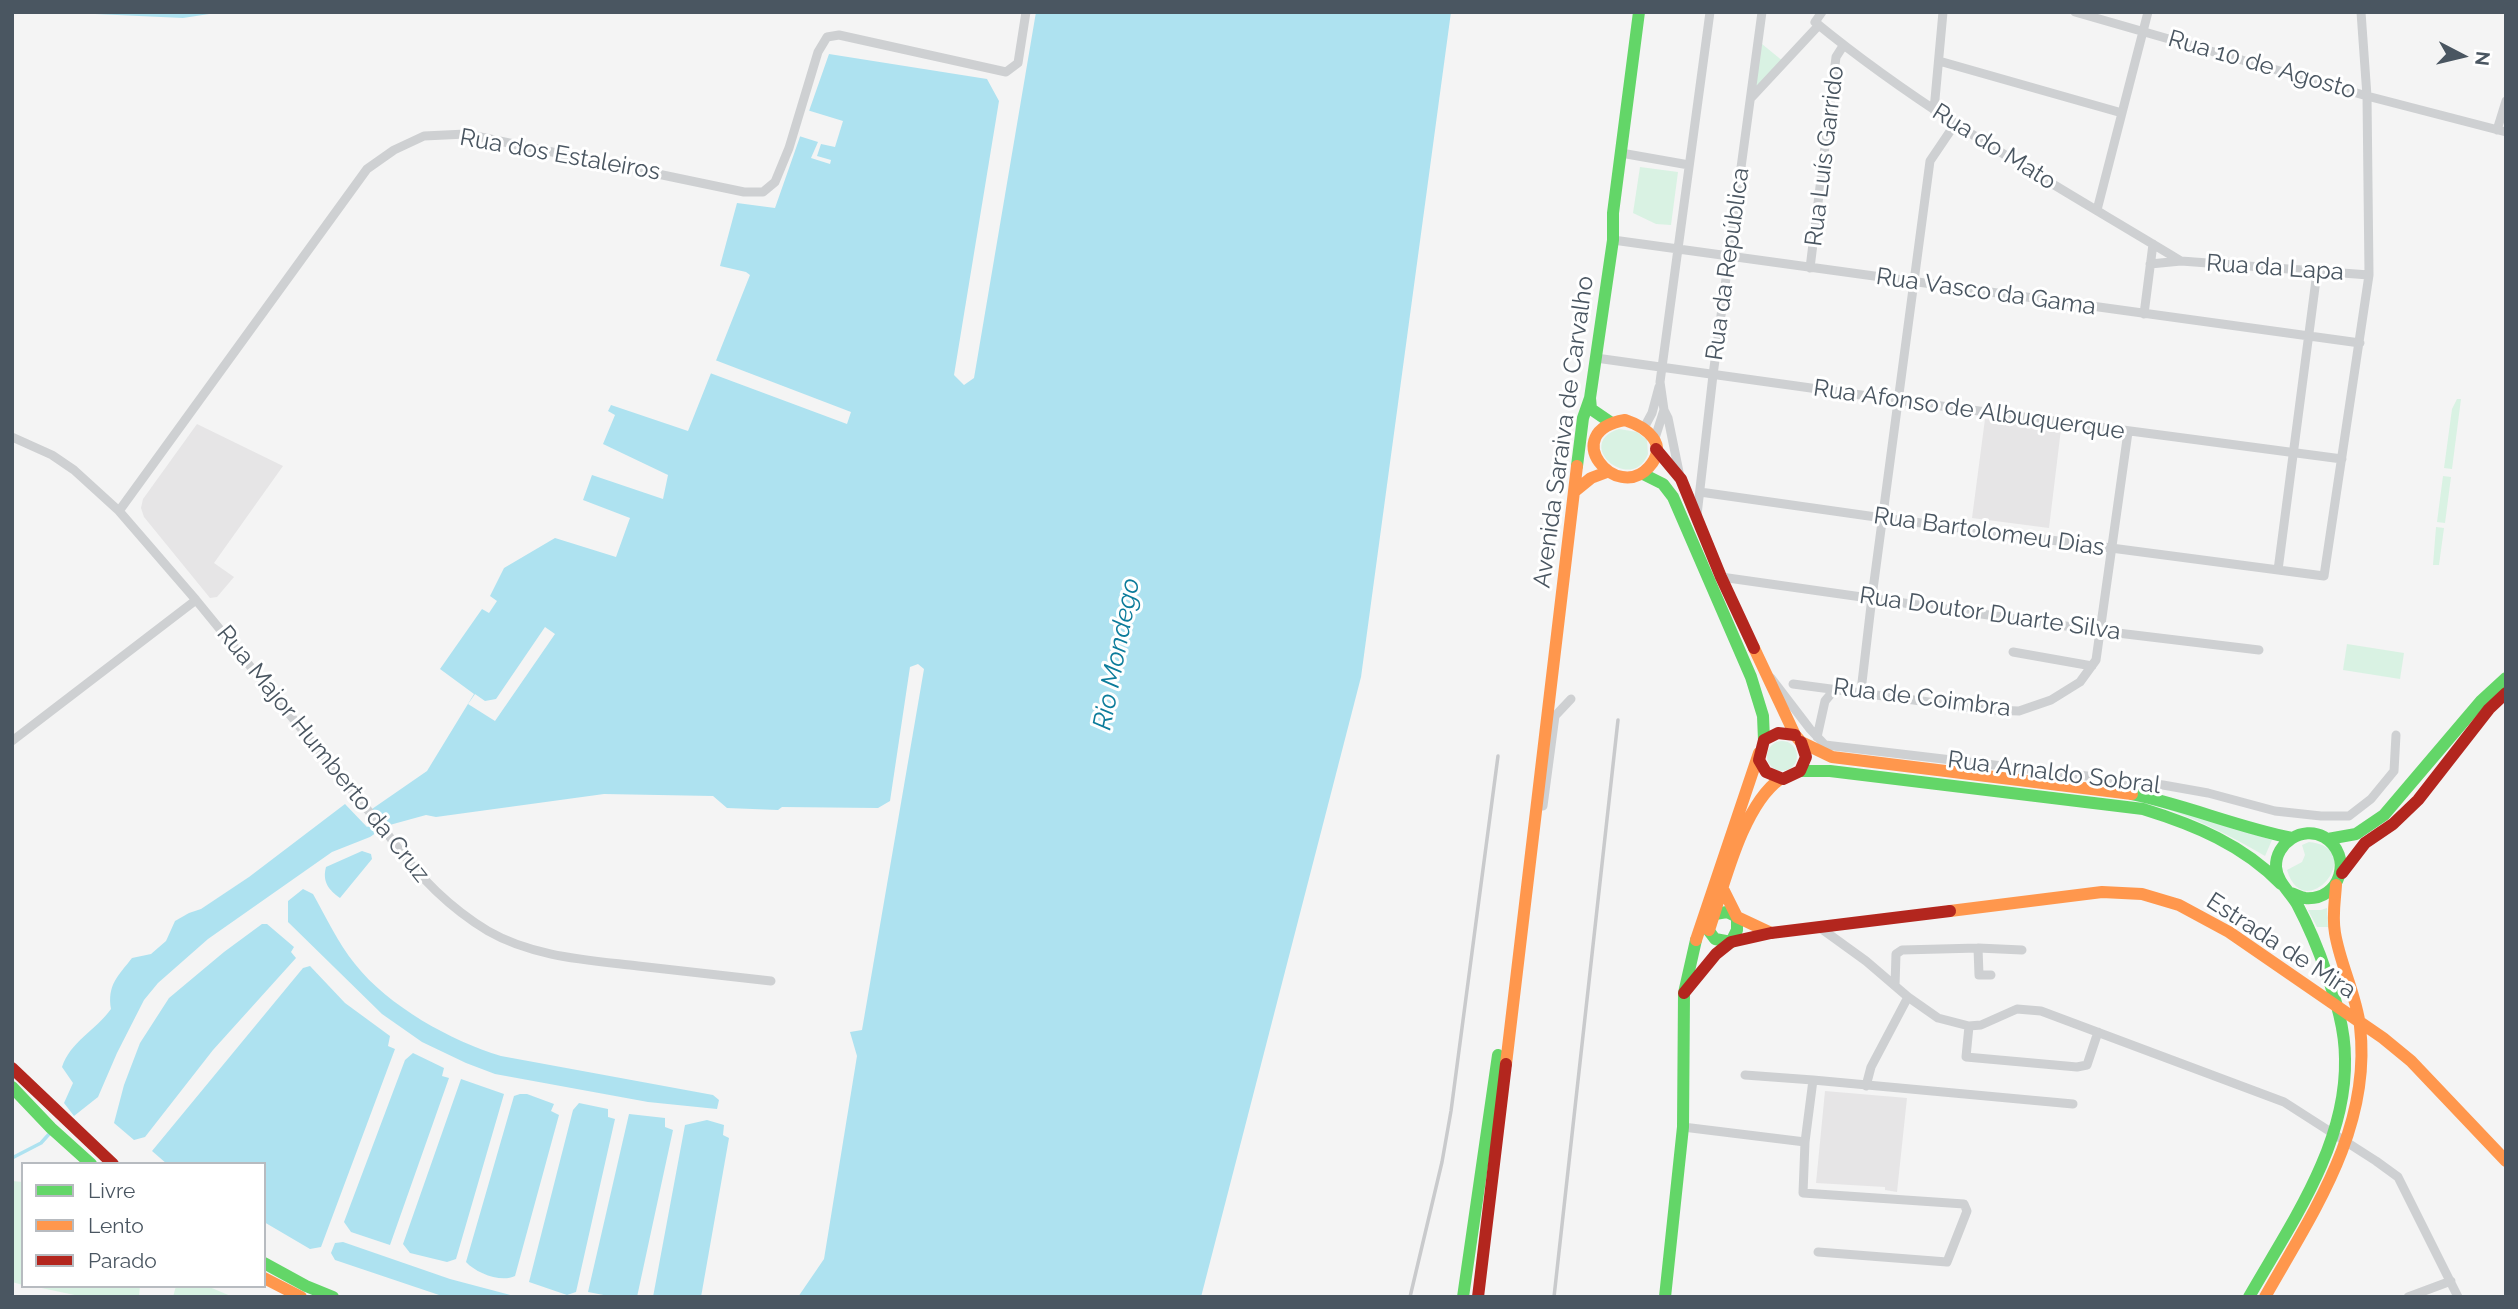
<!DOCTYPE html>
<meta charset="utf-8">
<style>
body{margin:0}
#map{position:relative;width:2518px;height:1309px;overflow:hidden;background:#f4f4f4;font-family:Raleway,sans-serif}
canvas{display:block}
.frame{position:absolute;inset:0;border:14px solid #4a5661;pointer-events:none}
.legend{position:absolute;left:21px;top:1162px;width:245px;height:126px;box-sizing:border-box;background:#fff;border:2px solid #b7bbc0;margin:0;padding:9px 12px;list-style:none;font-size:21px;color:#4a5661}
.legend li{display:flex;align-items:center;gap:14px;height:35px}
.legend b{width:35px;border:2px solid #b7bbc0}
.north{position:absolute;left:2427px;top:21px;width:70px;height:70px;-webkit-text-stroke:5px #fff;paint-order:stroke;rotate:97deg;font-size:19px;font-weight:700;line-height:28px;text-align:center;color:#4a5661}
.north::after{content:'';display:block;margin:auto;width:24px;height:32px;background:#4a5661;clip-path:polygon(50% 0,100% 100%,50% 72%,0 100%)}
</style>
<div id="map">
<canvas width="2518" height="1309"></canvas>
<div class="frame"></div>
<ul class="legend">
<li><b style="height:9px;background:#63d668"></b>Livre</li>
<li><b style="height:9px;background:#ff974d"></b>Lento</li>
<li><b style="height:9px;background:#b3261e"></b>Parado</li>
</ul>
<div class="north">N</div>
</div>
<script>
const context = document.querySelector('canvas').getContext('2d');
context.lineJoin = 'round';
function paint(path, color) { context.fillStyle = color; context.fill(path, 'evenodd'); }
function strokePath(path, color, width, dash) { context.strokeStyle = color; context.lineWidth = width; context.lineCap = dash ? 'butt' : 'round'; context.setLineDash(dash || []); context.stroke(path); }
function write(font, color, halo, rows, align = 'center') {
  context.font = font + ' Raleway,sans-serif'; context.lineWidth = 6; context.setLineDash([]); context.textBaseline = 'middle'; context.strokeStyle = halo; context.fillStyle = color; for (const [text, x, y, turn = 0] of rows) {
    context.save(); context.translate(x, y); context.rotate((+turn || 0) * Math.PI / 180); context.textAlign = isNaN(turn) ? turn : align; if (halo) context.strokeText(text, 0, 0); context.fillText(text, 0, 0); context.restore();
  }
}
const education = new Path2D(`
 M1985,419L2061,429L2049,528L1972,518Z
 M197,424L283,466L214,563L234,577L217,597L210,598L144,517L141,508L143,499Z
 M1825,1091L1907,1098L1897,1192L1885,1190V1187L1816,1183Z`);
const green = new Path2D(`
 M1762,44L1784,62L1750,98Z
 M1640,167L1678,172L1671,225L1656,224L1633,213Z
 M2457,399H2461L2452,469L2444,468L2452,409Z
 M1619,429L1637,432L1647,440L1648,454C1632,495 1572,444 1619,429Z
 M2443,476L2451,477L2445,523L2437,522Z
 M2436,527L2444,528L2439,565H2433Z
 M2347,644L2404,653L2400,679L2343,670Z
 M1767 756a15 15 0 1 1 30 0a15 15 0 1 1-30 0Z
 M2155,803L2272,840L2265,856C2229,835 2194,817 2154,805Z
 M2309,842C2370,848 2304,928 2287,870L2302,862L2305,855L2302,845Z
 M2327,908L2328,927H2317L2308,910H2321Z
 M12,1181L23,1182V1285L12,1282Z
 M32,1286H140L139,1297H84Z
 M176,1286H207L233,1297H173Z`);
const water = new Path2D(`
 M51,12H222L183,18Z
 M1036,12H1451L1361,677L1201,1297H798L824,1259L857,1056L850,1032L862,1030L924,669L918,664L910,667L890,801L878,808L782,807L778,810L727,808L713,796L604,794L436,817L426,815L386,826L370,837L332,852L208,939L158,983L144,1000L117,1053L98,1097L74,1116L64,1103L73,1083L62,1067C70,1042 96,1030 111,1009C107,985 118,976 132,958L151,954L166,941L175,921L189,913L201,909L249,877L345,804L367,827L380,820L372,809L427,771L474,694L440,669L482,609L489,613L497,601L490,596L504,568L555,538L616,557L630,518L583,500L592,475L663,499L668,475L603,444L615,415L608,411L611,405L688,431L750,275L746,272L720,266L737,203L775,208L829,54L987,79L999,101L954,375L964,385L974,378Z
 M362,851L371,854L372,859L340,898C329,890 322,882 326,867Z
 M303,889L313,894C326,917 338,943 355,964C388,1006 451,1041 501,1056L713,1095L719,1100L717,1109L648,1102L495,1074L466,1063L422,1042L382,1014L288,922V901Z
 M262,924H267L294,947L291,952L296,958L213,1050L145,1137L134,1140L114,1123L124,1085L140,1043L169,998L224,952Z
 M310,966L345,1003L390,1036L388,1046L395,1049L321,1247L310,1249L264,1222V1164H167L152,1151L303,968Z
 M413,1053L444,1068L442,1076L449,1078L390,1245L351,1232L344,1222L405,1060Z
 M461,1079L504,1094L456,1259L447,1262L410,1253L403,1244Z
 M520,1094H527L554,1104L551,1111L559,1115L515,1276C501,1283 476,1273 466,1262L514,1096Z
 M579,1103L608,1109V1117L615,1119L576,1292L567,1295L529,1282L573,1110Z
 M629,1114L665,1118V1127L673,1130L637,1297H614L588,1292Z
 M707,1120L724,1125L723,1135L729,1138L701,1297H653L685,1125Z
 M343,1242L450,1279L518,1297H445L335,1260L331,1253L335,1243Z`);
const pier = new Path2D(`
 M807,110L843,121L835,147L821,144L817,156L831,160L830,164L811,158L818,142L799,136Z
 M715,360L851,412L847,424L710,373Z
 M545,627L555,634L495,721L468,704L475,694L485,701L496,699Z`);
const stream = new Path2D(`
 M12,1158L41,1143L50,1133`);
const street = new Path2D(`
 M1822,12L1815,22C1928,115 2056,185 2181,261
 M2075,12L2367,96L2506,132
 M1939,61L2122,113
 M1751,98L1819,25
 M1934,110L1943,12
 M2497,130L2506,101
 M1621,153L1689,165
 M2097,210L2148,12
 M1613,240L2360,343
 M2150,264L2181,261L2369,275
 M1810,268L1836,57L1843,46
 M2144,314L2153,244
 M1596,358L1911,402L2342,459
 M1645,426L1652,413L1659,387
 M12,437L52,455L74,470L119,511L196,600L389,836C416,874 448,907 488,931C533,957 588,960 638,966C682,971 726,976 771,981
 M1655,438L1664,410
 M1680,477L1668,418L1664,410L1660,382L1710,12
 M1700,492L1883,518L2324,576L2369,275L2367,96L2361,12
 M119,511L367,169L394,150L424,136L466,134L744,192H763L775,182L789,148L818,52L827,37L839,35L1006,72L1018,63L1026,12
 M1697,515L1713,375L1762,12
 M2278,570L2317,272
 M1721,577L2101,631L2259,650
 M2013,652L2092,666
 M1771,678L1810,729L1825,745L2163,785L2208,793L2275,811L2321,816H2349L2371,799L2394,771L2396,735
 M1793,684L1989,710L2019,711L2051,700L2080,682L2096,660L2128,432
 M1861,691L1872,597L1930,161L1955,124
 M1817,737L1825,701L1835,689
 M12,741L196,600
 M1543,806L1555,716L1571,699
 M1819,927L1866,961L1908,997L1938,1018L1969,1026L1981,1025L2017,1009L2041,1011L2284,1102L2376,1161L2398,1177L2458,1297
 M1978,948L1979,975H1991
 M1895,986L1896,954L1902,950L1978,948L2022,950
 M1969,1026L1966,1057L2077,1067L2087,1065L2098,1032
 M1745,1075L1813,1080
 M1866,1086L1871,1067L1908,997
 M1683,1127L1805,1142
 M1818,1252L1947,1262L1967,1211L1964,1204L1803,1193L1805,1142L1813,1080L2073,1104
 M2408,1297L2451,1281`);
const fast = new Path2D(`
 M1590,398L1591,409L1610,422
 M1577,466L1583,418L1590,398L1613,240V213L1639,12
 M1643,474L1663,484L1673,497L1751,677L1763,716L1764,740
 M1800,771H1830L2143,809C2195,825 2243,845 2281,884
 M2132,794C2186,805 2237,827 2292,838
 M2328,839L2356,834L2384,815L2481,701L2506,678
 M1709,931L1715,939L1731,942L1737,930V917L1727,912L1715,914
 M12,1087L51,1128L91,1164
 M264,1263L306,1286L333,1297
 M1463,1297L1498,1055
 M1665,1297L1683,1127L1684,993L1696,940
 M2249,1297C2290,1225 2347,1145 2345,1059C2345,1029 2336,1000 2326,972C2318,948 2308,925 2297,904C2290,892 2277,882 2276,867C2275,843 2303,825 2324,837C2354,855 2341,901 2305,898C2300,897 2295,894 2290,893`);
const slow = new Path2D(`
 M1625,420C1646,427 1670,444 1649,467C1616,504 1557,432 1625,420Z
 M1575,491L1591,478L1607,472
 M1754,648L1795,735L1801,742L1832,757L2132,794
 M1724,891L1737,917L1771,933
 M1950,911L2102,892L2142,894L2179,905L2229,932L2383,1038L2411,1061L2506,1161
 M1709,930C1724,886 1742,806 1780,779
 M1696,940L1759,753
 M1506,1064L1577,466
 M264,1278L301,1297
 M2265,1297C2313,1212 2372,1128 2360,1026C2356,994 2340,964 2335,933C2332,917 2335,901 2336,885`);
const jam = new Path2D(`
 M1656,449L1681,479L1721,577L1754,648
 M1795,735L1778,733L1764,740L1759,760L1766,772L1783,779L1800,771L1806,757L1801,742
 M2342,873L2365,843L2393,824L2418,800L2489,709L2506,693
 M1684,993L1716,954L1731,942L1771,933L1950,911
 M12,1068L113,1164
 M1478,1297L1506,1064`);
const rail = new Path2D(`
 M1410,1297L1442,1162L1451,1111L1498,756
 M1554,1297L1618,720`);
const streetNames = [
 ["Rua 10 de Agosto",2262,65,16],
 ["Rua do Mato",1994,147,32],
 ["Rua dos Estaleiros",560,155,10],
 ["Rua Luís Garrido",1825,156,-83],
 ["Rua da República",1728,264,-82],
 ["Rua da Lapa",2275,268,4],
 ["Rua Vasco da Gama",1986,292,8],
 ["Rua Afonso de Albuquerque",1969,410,8],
 ["Avenida Saraiva de Carvalho",1564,432,-82],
 ["Rua Bartolomeu Dias",1989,532,8],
 ["Rua Doutor Duarte Silva",1990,614,8],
 ["Rua de Coimbra",1922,698,7],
 ["Rua Major Humberto da Cruz",323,754,51],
 ["Rua Arnaldo Sobral",2054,773,7],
 ["Estrada de Mira",2281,946,33]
];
const waterNames = [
 ["Rio Mondego",1117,654,-79]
];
paint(education, '#e6e5e6');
paint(green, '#d9f2e3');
paint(water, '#aee2f0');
paint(pier, '#f4f4f4');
strokePath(stream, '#aee2f0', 3.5);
strokePath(street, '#ced0d2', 9);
strokePath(fast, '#63d668', 12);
strokePath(slow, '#ff974d', 12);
strokePath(jam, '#b3261e', 12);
strokePath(rail, '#c9cacc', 3.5);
write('24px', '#4a5661', '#fff', streetNames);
write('italic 26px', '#0c7c9b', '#fff', waterNames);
</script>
